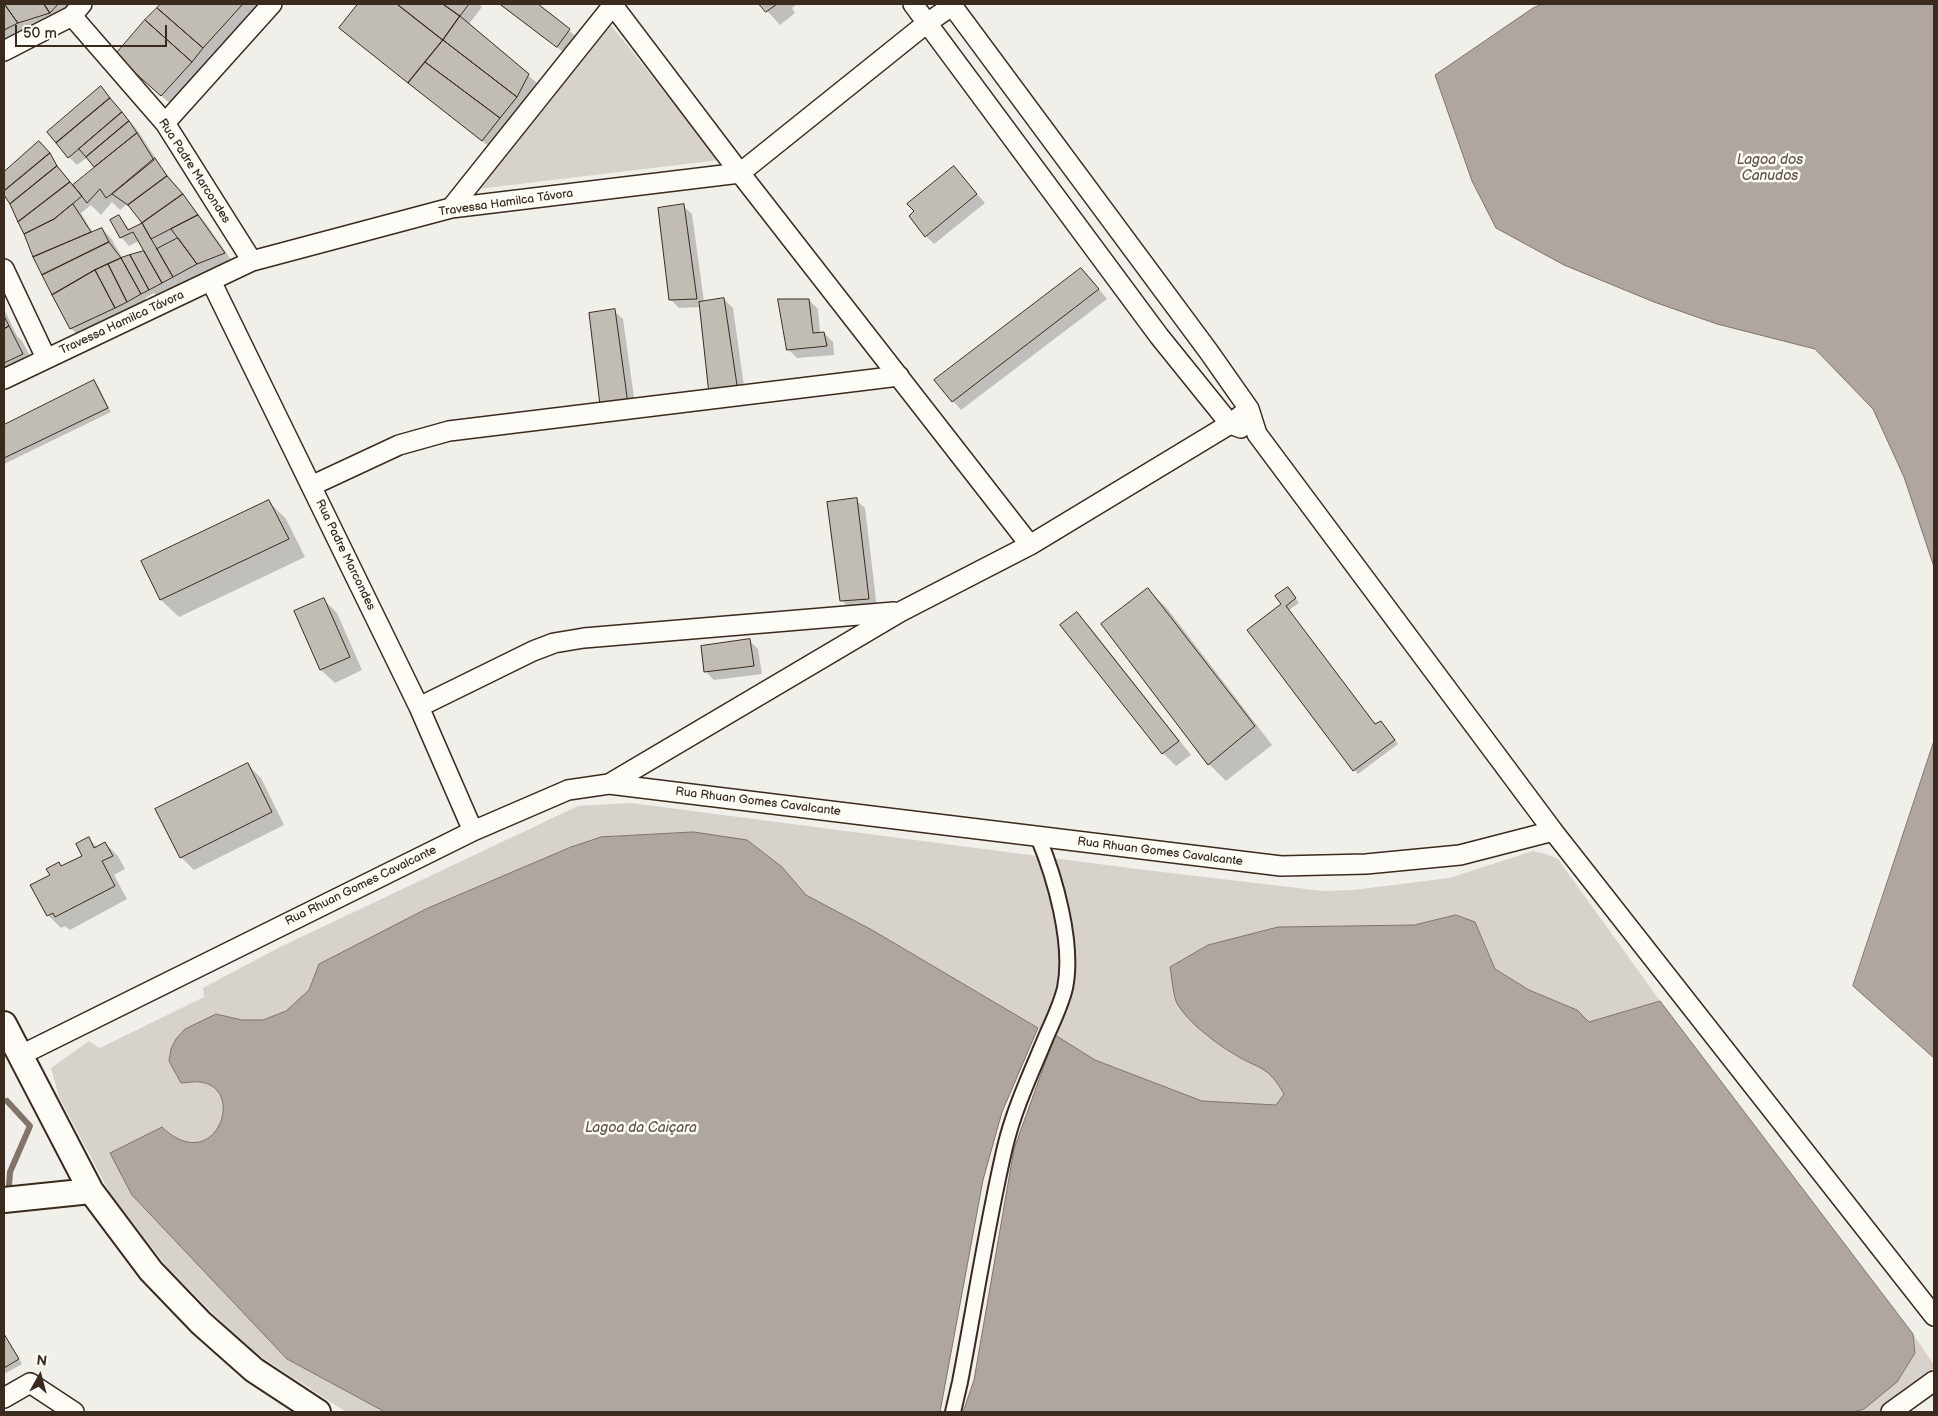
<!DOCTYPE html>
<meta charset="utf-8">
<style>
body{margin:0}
#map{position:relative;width:1938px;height:1416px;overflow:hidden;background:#f1efea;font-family:"Balsamiq Sans",sans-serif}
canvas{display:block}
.frame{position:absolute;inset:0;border:5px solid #3b2a1e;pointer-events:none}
.north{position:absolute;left:15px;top:1351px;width:50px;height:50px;-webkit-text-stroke:4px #fdfcf7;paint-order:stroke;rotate:7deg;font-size:14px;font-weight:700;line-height:20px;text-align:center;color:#3b2a1e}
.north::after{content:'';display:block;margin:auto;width:18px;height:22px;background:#3b2a1e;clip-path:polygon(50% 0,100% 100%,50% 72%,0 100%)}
.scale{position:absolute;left:15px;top:25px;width:152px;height:22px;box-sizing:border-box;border:2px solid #3b2a1e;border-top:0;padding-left:6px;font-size:15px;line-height:18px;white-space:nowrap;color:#3b2a1e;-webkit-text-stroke:4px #fdfcf7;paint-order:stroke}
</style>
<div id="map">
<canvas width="1938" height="1416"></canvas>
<div class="frame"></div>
<div class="north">N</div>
<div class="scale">50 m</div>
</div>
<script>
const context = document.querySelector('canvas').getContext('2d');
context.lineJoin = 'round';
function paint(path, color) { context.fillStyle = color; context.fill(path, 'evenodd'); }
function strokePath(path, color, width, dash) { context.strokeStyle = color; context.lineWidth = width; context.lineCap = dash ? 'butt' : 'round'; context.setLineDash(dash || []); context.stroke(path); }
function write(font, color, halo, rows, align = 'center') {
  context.font = font + ' "Balsamiq Sans",sans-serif'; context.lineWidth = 5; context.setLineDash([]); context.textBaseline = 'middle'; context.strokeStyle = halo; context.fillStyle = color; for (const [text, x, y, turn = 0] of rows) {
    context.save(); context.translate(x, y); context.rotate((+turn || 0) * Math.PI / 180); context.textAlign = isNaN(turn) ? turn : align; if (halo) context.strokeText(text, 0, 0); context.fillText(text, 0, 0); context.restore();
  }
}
const green = new Path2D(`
 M610,24L719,160L478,189Z
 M631,803L1137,869L1323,891L1353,890L1449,878L1533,851L1546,854L1558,859L1660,1001L1589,1022L1577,1010L1529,990L1495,969L1475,922L1456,915L1414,925L1278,927L1208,945L1170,967L1178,1004L1206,1036L1235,1055L1261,1067L1275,1077L1284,1094L1276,1105L1202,1101L1095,1060L1055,1035L1038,1028L872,930L806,895L782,867L694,832L601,837L571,847L319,964L309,990L286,1011L263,1020H242L216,1014L181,1083C187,1083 194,1081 200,1082C248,1088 216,1178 162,1127L287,1359L385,1412H346L246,1347L167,1267L111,1195L59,1097L51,1068L89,1041L100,1048L204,997L203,988L280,947L578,806Z
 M1913,1334L1934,1365V1368L1878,1412H1853L1864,1409L1915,1354Z`);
const water = new Path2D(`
 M1543,4H1934V567L1904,477L1873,409L1815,349L1717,324L1654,302L1564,265L1496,228L1472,181L1435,75L1533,8Z
 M1934,741V1058L1853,986Z
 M694,832L747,840L782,867L806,895L872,930L1038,1028L1002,1112L983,1180L940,1412H385L287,1359L132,1195L110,1153L162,1127C215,1178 248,1088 200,1082C194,1081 187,1083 181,1083L169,1061L171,1049L176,1039L185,1029L216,1014L242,1020H263L286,1011L309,990L319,964L428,908L571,847L601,837Z
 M1456,915L1475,922L1495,969L1529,990L1577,1010L1589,1022L1660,1001L1913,1334L1915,1353L1897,1382L1864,1409L1853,1412H963L974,1380L1014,1149L1055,1035L1095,1060L1202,1101L1276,1105L1284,1094C1267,1064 1259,1070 1234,1054C1215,1043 1190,1024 1178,1005C1173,998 1172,977 1170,967L1208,945L1278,927L1414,925Z`);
const shadow = new Path2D(`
 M4,4H83L4,49Z
 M162,4H259L249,14L254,19L217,60L212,56L175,108L117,55Z
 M360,4H479L482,7L468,25L537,83L525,106L491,148L341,28Z
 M499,4H536L578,38L566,54Z
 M761,4H797L792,8L795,13L780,25Z
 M101,87L138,131L162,168L207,225L232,261L206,272L159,298L154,293L145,298L148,303L84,342L71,328L34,257L11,203L4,192V174L39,143L74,186L97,168L88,157L77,165L69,157ZM112,202L120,210L126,205L134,210L144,224L130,230L119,217L121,237L129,246L139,241L146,252L123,259L111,238L102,229L93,233L81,213L91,205L101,215Z
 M954,168L985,203L934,244L926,236L915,212Z
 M683,206L692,214L704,302L724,299L733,308L746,401L719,402L700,307L679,308L670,299Z
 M1090,278L1107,299L961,410L953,401Z
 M809,300L818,309L820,334L824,333L833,342L834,355L797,358L788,349Z
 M4,309L17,336L22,341L36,367L4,382Z
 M614,311L623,319L636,412L610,413Z
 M94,382L98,386L111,412L4,464V426Z
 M856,500L865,508L877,608L850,609L841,600Z
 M268,501L286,519L305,557L179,617L161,600L143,562Z
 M1148,590L1166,607L1272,745L1226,781L1209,764Z
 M1291,592L1299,603L1289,610L1376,726H1385L1398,744L1358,774L1354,770L1283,604Z
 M324,600L337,613L362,670L335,683L321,670L295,612Z
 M1077,614L1090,627L1191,755L1176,766L1163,753L1062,625Z
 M750,641L758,649L762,674L714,680L706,672L702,647Z
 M248,765L261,778L284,825L194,870L181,857Z
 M89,839L97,847L105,843L118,856L125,869L114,875L127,899L70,930L65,926L61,928L48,915L51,876L59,864L62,867L84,856Z
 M4,1333L22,1364L4,1374Z`);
const stream = new Path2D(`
 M7,1101L30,1126L10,1172L9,1186`);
const building = new Path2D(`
 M4,4L18,23L4,30Z
 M5,4H44L50,13L18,23Z
 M44,4H58L50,13Z
 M161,4H240L242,5L203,48L157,8Z
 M358,4H397L443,40L408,83L339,28Z
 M397,4H443L460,16L443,40Z
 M443,4H469L460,16Z
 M500,4H538L570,29L557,47Z
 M759,4H777L766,12Z
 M157,8L203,48L192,62L145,20Z
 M460,16L529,74L517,97L443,40Z
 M145,20L192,62L161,96L115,55Z
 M443,40L517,97L500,118L425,62Z
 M425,62L500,118L482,141L408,83Z
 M101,86L110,98L56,143L47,132Z
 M110,98L122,112L68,158L56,143Z
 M122,112L129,121L86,157L79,149Z
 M129,121L137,133L94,167L86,157Z
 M137,133L154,160L112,194L106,198L100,189L87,203L73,185Z
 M39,141L50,153L4,191V172Z
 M50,153L57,166L10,204L4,195V191Z
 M155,158L167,176L128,205L112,194Z
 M57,166L70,182L18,222L10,204Z
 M954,166L977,194L925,237L909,216L914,211L907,204Z
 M167,176L183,194L142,223L128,205Z
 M70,182L82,196L54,219L24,234L18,222Z
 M183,194L198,215L151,239L142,223Z
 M73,204L91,232L33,257L24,234L54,219Z
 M684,204L697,299L669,300L658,208Z
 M119,215L128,230L142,223L173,277L162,283L133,232L120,238L110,220Z
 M198,215L225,253L197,264L171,229Z
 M102,228L109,242L42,275L33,257Z
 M178,238L197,264L173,277L157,249Z
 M109,242L121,258L95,270L52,295L42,275Z
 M144,251L162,283L149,290L130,255Z
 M130,255L149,290L141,294L121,258Z
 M121,258L141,294L127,302L108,264Z
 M108,264L127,302L115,308L95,270Z
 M1081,268L1099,289L952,402L934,380Z
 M95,270L115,308L70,329L52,295Z
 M724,298L738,392L709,394L699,302Z
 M778,299H809L813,333L824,332L827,346L787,350Z
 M615,309L628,404L600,405L589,313Z
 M4,316L9,326L4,329Z
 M9,326L23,354L4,363V329Z
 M94,380L108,408L4,458V425Z
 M857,498L869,599L840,601L827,502Z
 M269,500L289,539L160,600L141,561Z
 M1288,587L1296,598L1286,606L1375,724L1381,721L1395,740L1353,771L1247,630L1281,604L1275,596Z
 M1148,588L1255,726L1208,765L1101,624Z
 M324,598L350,657L320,670L294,611Z
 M1077,612L1179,741L1162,754L1060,625Z
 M750,639L754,666L704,672L701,646Z
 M248,763L272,812L180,858L155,809Z
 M89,837L94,848L105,842L113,856L102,861L115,886L55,917L53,913L47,916L30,885L50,875L46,869L59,862L61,866L82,856L76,844Z
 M4,1334L19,1359L4,1368Z`);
const pedestrian = new Path2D(`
 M953,1412L960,1382C975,1304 987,1224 1005,1147C1014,1109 1031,1073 1046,1037C1053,1021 1061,1005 1065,988C1074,944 1055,877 1038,837`);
const minor = new Path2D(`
 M612,4L740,173L1030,545
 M913,4L1159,336L1230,424L1241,428
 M951,4L1209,352L1249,409L1257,434L1553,831L1934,1316
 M72,16L165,123L252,261
 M4,51L72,16L82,4
 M165,123L272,4
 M451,208L613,5
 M4,269L46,358
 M211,281L419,707L473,831
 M4,379L252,261L451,208L740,173L927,23L952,6
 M311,486L399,445L449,431L899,376
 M419,707L533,651L554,643L584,638L894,612
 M609,784L900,612L1030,545L1230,424L1249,409
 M19,1056L473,831L568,790L609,784L1281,866L1366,864L1460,855L1553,831
 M4,1398L30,1383L74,1412
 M1891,1412L1934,1381`);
const tertiary = new Path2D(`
 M4,1024L91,1191L151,1271L201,1323L254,1370L318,1412
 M4,1200L91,1191`);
const streetNames = [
 ["Rua Padre Marcondes",194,171,57],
 ["Travessa Hamilca Távora",506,203,-8],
 ["Travessa Hamilca Távora",122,323,-25],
 ["Rua Padre Marcondes",345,555,64],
 ["Rua Rhuan Gomes Cavalcante",758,802,7],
 ["Rua Rhuan Gomes Cavalcante",1160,852,7],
 ["Rua Rhuan Gomes Cavalcante",361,886,-26]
];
const waterNames = [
 ["Lagoa dos",1770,160],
 ["Canudos",1770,176],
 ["Lagoa da Caiçara",641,1128]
];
paint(green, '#d7d2cc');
paint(water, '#aea69f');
strokePath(water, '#80746b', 1);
paint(shadow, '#0003');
strokePath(stream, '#80746b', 6);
paint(building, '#c1bcb4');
strokePath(building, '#3b2a1e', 1);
strokePath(pedestrian, '#3b2a1e', 18);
strokePath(minor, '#3b2a1e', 22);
strokePath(tertiary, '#3b2a1e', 28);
strokePath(pedestrian, '#fdfcf7', 14);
strokePath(minor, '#fdfcf7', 19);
strokePath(tertiary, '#fdfcf7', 24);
write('12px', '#3b2a1e', '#fdfcf7', streetNames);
write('italic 14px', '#63554b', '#fdfcf7', waterNames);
</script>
